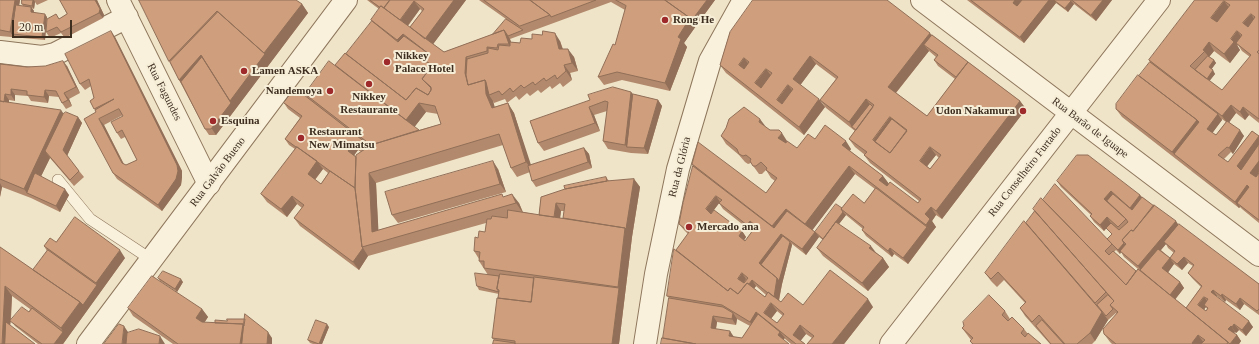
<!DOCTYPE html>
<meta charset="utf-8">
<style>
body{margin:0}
#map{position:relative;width:1259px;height:344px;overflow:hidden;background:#f0e4c8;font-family:Georgia,serif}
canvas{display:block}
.scale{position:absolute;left:12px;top:20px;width:60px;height:18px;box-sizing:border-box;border:2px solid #3d2e20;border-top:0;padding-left:5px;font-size:12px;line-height:14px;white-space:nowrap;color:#3d2e20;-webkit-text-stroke:3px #f7eed8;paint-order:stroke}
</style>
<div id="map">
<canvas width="1259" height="344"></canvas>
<div class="scale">20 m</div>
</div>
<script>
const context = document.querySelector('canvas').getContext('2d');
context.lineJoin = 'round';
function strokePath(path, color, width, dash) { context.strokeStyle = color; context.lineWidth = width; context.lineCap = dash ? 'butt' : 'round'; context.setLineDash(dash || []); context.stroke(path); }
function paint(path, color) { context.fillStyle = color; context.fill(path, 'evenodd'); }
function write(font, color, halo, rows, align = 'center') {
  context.font = font + ' Georgia,serif'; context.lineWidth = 4; context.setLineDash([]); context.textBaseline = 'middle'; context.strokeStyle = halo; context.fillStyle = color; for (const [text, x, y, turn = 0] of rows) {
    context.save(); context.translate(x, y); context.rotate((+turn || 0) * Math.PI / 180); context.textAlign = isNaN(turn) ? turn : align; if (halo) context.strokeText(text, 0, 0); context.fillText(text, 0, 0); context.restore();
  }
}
const service = new Path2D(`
 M58,180L90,219L152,260`);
const minor = new Path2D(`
 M118,0L209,184
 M0,52L42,57L55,54L127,17`);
const tertiary = new Path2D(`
 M922,0L1259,255
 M88,344L346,0
 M645,344L656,274L678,169L710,61L744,0
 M891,344L1159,0`);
const wall = new Path2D(`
 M0,0H20L19,6H23L22,4V0H20H48L37,5L35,2L34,9L32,8L34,11L33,12L47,17L45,40L0,36Z
 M60,0H97L104,15L103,18L65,38L61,33L50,38L46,32L56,14L59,19L67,14Z
 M139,0L302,4L308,13L216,135H209L205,129L169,61Z
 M367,0H466L433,44L444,52L493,34L506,19L479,0H715L696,26L684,43L687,47L670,91L622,80L604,85L598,77L615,45L625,10L611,2L510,39L511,42L520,43L560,41L563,49L574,57L578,71L570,73L572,80L563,87L560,83L552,89L550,86L541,93L538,90L530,96L527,93L519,100L516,96L507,103L514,113L530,165L584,148L589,154L592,168L536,187L532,181L530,172L517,177L511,168L503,145L376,183L378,230L504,197L519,203L523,212L539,215L541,197L606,177L609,181L634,179L640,187L632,237L619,344H493L494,340L492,338L499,294L479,290L477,286L488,275L479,261V259L474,251L478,238L485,232L486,223L368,256L359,270L300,226L294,218L302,208L297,204L287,217L267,202L261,194L295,149L289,145L285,139L300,118L288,109L284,103L307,97L305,94L337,67L335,65L346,54L372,21L371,20L379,9ZM420,9L422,11L410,27L408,26ZM505,99L507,103L494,107L493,101L494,103ZM426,112L438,114L441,124L419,130L414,127ZM358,150L361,152L356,157L354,155ZM323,169L328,173L321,184L315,180ZM561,211H564L563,218H560Z
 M967,0H1112L1096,21L1074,4L1068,12L1056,3L1024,43Z
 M1195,0H1259V123L1249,115L1245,120L1236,113L1229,122L1244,136L1233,154L1231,152L1224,159L1228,162L1252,131L1259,136V223L1242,209L1240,207L1239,208L1122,117L1116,109L1150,62L1149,60ZM1238,45L1242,51L1250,57L1222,90L1209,81L1215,74L1211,69L1216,63L1214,60L1209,57L1214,51L1230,63L1240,50L1237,46ZM1222,119L1226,122L1216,135L1212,133L1222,120Z
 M730,32L932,35L1020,101L1026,109L942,219L936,215L932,221L936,227L908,264L894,254L892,257L866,236L862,230L863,229L846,215L839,224L883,258L889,267L868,291L823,256L817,248L823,240L819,237L806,255L792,244V245L782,284L779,301L781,302L803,305L873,307L844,344H807L812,338L806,334L800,340L805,344H791L784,338H663L669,298L667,296L676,250L688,234L684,230L679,224L693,166L692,164L766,193L775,181L771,178L766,170L762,174H759L751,163L748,164L745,162L739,155L726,144L721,136L765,127L787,141L786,143L797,148L815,139L851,149L850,151L883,176L889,184L918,203L919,201L870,163L864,155H865L855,147L849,139L855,131L826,108L820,100L836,79L816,64L800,85L825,107L804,135L726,73L720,65ZM929,51L936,57L934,60L938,66L955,79L927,116L896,93ZM936,155L939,158L930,169L927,166ZM855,174L875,189L864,203L842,208L815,232L812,230ZM719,203L723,209L751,231L754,227L755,228L745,241L744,240L746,237L742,231L711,214ZM756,286L766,295L765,297L754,289ZM777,311L783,316L777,323L771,319ZM737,319L750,326L742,338L734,337L716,329L717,322L736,325Z
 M115,37L182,171V177L181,185L162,211L117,179L113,173L96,112L90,101L94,98L91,86L85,90L80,84ZM123,115V116L117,133L121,139L125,137L137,160L126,165L124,164L104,125Z
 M0,64L27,67L67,66L80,93L69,99L72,106L66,109L62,103L59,97L49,96L48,103L31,101L28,96L15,95V101L9,100V103L78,117L82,123L67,156L84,177L74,186L50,158L41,176L69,195L60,212L31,198L2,187L0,197Z
 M631,92L633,94L658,100L662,106L648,154L631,153L608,149L603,141L607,111L594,115L600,131L544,151L538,143L530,121Z
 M498,169L506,192L398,223L392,215Z
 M1057,181L1140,195L1142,197L1178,225L1259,284V315L1244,304L1240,310L1226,300L1225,302L1217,296V297L1253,327L1246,336L1239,330L1236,333L1235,332L1234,333L1237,335L1241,341L1239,344H1112L1110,342L1104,334L1117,313H1116L1108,320L1095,341L1092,344H1050L1025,316L1020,308L1025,303L1004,280L997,287L991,281L985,273L1026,223L1043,200L1107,239L1112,234L1106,228L1108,226L1104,231L1094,222L1090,216L1091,215L1061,187ZM1166,244L1168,248L1174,253L1170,258L1161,250ZM1116,250L1120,254L1121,252L1124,257L1138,269L1136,271L1114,252ZM1188,263L1193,266L1188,273L1192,278L1201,287L1186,308L1175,299L1184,288L1180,282L1168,272L1174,264L1182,270ZM1206,307L1207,309L1206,311L1204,309Z
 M56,242L125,258L63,344H38L15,326L11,321L10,325L0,344V247L33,270L47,251L44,246ZM12,296L30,309L29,312L11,320Z
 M158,278L183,282L177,292L160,281Z
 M128,308L202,309L208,317L204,323L272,338V344H173L133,316Z
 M1005,311L1010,319L1024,329L1028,334L1041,344H972L970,341L971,340L962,328Z
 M329,327L322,344H313L310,343L308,340Z`);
const shadedWall = new Path2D(`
 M15,0H20L14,35L12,34L10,32Z
 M33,0H34L35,2L34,9L32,6Z
 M95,0H97L104,15L103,18L99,13Z
 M454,0H466L431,47L425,39Z
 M707,0H715L696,26L692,20Z
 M1015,0H1022L1017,9L1013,3Z
 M1049,0H1054L1056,3L1024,43L1020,37Z
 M1103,0H1112L1096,21L1091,15Z
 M414,1L420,9L405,29L400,21Z
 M1071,1L1074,4L1068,12L1065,8Z
 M1224,1L1230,9L1217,26L1211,18Z
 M302,4L308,13L216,135L179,80L201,55L265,54L264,53Z
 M31,7L34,11L33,15L31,12Z
 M45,14L47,17L45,40L42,37Z
 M1251,14L1256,22L1249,31L1243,23Z
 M690,18L696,26L684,43L687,47L670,91L665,83L678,37Z
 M504,30L510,39L515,54L509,44Z
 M111,31L115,37L182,171V177L181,185L162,211L158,205Z
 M1237,31L1243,39L1236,43L1240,50L1230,63L1224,54L1231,39Z
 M555,33L560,41L565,57L559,49Z
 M930,33L936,41L924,45L929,51L894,95L888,87Z
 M403,34L409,44L404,50L397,40Z
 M1209,42L1214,51L1209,57L1203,50Z
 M568,49L574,57L578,71L572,63Z
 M810,56L816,64L799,87L793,79Z
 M466,57L472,67L469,86L468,85L465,73Z
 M744,58L750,66L745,73L739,65Z
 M1214,60L1216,63L1211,70L1209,67Z
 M63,61L67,66L80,93L76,87Z
 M564,65L570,73L572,80L566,71Z
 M766,69L772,77L760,91L755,83Z
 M1213,70L1215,74L1208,83L1205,80Z
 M485,80L492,94L489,95L493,101L498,118L492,108L486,94Z
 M788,85L794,93L782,108L777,100Z
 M11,89L15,95V101L11,95Z
 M45,90L49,96L48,103L44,97Z
 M631,92L637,100L627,147L625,145Z
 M64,93L69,99L72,106L68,100Z
 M5,94L9,100L8,111L4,105Z
 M819,99L825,107L804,135L799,127Z
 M866,99L872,107L852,127L849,122Z
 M658,100L662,106L648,154L644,148Z
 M1020,101L1026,109L942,219L936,211Z
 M419,103L426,112L413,129L406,120Z
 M508,103L514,113L533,171L526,162Z
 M1231,105L1236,113L1228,124L1222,116Z
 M589,107L594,115L600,131L595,123Z
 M1243,107L1249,115L1245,120L1240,112Z
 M61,110L68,120L45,151L50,158L32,195L27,193L24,189Z
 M1218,114L1222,120L1211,135L1207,129Z
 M78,117L82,123L67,156L63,150Z
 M890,117L896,125L874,143L873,140Z
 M99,119L104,125L126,169L122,163Z
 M760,119L766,127L759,122Z
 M1197,120L1203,128L1174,154L1172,152Z
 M1240,130L1244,136L1233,154L1229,148Z
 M782,133L787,141L784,146L778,138Z
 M1259,136V147L1241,172L1237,166Z
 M846,141L851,149L848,153L842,145Z
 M354,144L358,150L353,157L348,151Z
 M930,147L936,155L925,169L920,161Z
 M584,148L589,154L592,168L588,162Z
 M317,161L323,169L313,182L308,174Z
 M493,161L498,169L506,192L500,184Z
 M1259,161V172L1255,179L1250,173Z
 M849,166L855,174L811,232L805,224Z
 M369,173L376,183L379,241L372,232Z
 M883,176L889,184L885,188L879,180Z
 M634,179L640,187L632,237L619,344H612L619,288L618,287L625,228Z
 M0,183L2,187L0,197Z
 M1247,185L1251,191L1237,203L1240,207L1239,208L1235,202Z
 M65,189L69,195L60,212L56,206Z
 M1111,191L1115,197L1109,204L1104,199Z
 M512,194L519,203L523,213L516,203Z
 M1140,195L1144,200L1134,214L1130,208Z
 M292,196L297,204L287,217L281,209Z
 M716,196L720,202L710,215L706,209Z
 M556,203L561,211L559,226L554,218Z
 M931,207L936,215L932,221L936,227L931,233L926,225L925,214Z
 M786,209L791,217L778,234L772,226Z
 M843,212L846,215L825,242L823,239Z
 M1107,217L1111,223L1104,231L1100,225Z
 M750,221L754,227L751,231L747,225Z
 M1176,221L1180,227L1164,242L1166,244L1142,272L1138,266Z
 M927,227L931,233L908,264L903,258Z
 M742,231L746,237L743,242L739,236Z
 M815,232L819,237L806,255L802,249Z
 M781,234L785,240L763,268L759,263Z
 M790,242L792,245L782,284L778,304L774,298L777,278Z
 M1124,243L1126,246L1120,251L1121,252L1120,254L1118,250Z
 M871,246L877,254L869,248Z
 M363,248L368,256L359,270L353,262Z
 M890,248L894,254L892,257L888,251Z
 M120,250L125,258L63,344H54L63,332L61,328L80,302L97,285L96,283Z
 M1184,257L1188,263L1182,270L1177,264Z
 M883,258L889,267L868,291L862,283Z
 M1170,258L1174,264L1167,274L1162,268Z
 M742,273L746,279L742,285L738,279Z
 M181,279L183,282L177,292L175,289Z
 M752,280L756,286L744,302L740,296Z
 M1180,282L1184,288L1174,301L1169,295Z
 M5,286L12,296L9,344H2Z
 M1213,290L1217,296L1215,298L1211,292Z
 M1222,294L1226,300L1225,302L1221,296Z
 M1204,297L1209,303L1204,305L1206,307L1203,311L1198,305Z
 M1240,298L1244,304L1240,310L1236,304Z
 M868,299L873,307L844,344H832Z
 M771,303L777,311L769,321L764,313Z
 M202,309L208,317L202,326L196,318Z
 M756,312L762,320L755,330L750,322Z
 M1102,312L1108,320L1095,341L1090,333Z
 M733,313L737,319L736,325L732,319Z
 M713,316L717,322L715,334L711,328Z
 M1249,321L1253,327L1246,336L1242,330Z
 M243,324L246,329L247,344H240Z
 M327,324L329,327L322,344H319Z
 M1234,324L1239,330L1236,333L1232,327Z
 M800,325L806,334L799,343L793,335Z
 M124,326L128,332L127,344H122Z
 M1231,326L1235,332L1232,335L1228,329Z
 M730,331L734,337L729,336Z
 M268,332L272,338V344H267Z
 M780,332L785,338L782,341L778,335Z
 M1198,335L1204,343L1203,344H1193L1192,343Z
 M1237,335L1241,341L1239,344H1230Z
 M160,336L165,344H159Z`);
const building = new Path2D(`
 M0,0H15L10,32L0,30Z
 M22,0H33L32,6L22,4Z
 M60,0H95L100,9L99,13L61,32L57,27L46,32L47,19L56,14L59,19L67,14Z
 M139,0H296L302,4L264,53L217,11L169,61Z
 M370,0H390L384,8L381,6L380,7Z
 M390,0H454L425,39L410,27L424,9L414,1L400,20L384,8Z
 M484,0H530L550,15L520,26Z
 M530,0H596L551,17L550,15Z
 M616,0H665L690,18L678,37L681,39L665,83L617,72L598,77L613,44L615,45L626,6Z
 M665,0H707L692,20L690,18Z
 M753,0H887L930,33L888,87L927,116L968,62L1020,101L936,211L931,207L925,214L930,219L926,225L849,166L805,224L786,209L772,226L692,164L698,142L766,193L777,178L766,170L767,168L761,162L756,166H753L750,161L751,159L746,155L743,156L739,154L737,149L721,136L726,128L729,119L744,107L760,119L759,122L770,130H779L782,133L778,138L786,143L787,141L797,148L808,134L815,139L825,125L846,141L842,145L883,176L879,180L887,186L890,182L918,203L921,199L864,155L867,152L849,139L874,105L866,99L849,122L820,100L838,77L810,56L793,79L819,99L799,127L720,65L730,32ZM744,58L749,62L744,69L739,65ZM766,69L772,73L761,88L755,83ZM788,85L793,89L782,104L777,100ZM890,117L907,130L890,153L873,140ZM930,147L941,155L930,169L920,161Z
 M971,0H1015L1013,3L1017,6L1022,0H1049L1020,37Z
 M1054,0H1071V1L1065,8Z
 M1072,0H1103L1091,15Z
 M1195,0H1259V50L1257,52L1259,54V119L1243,107L1240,112L1231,105L1222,116L1149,60ZM1224,1L1230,5L1217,22L1211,18ZM1251,14L1255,17L1248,27L1243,23ZM1237,31L1242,35L1236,43L1251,55L1222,90L1190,66L1205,51L1203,50L1209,42L1224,54L1234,42L1231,39Z
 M16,5L31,7V12L45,14L42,37L12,34Z
 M381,6L444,52L504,30L509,44H498L497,48L487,47V51L466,57L465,73L468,85L485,80L486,94L492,108L508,103L526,162L511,168L499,134L369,173L372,232L502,194L503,197L512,194L516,203L362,247L355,188L356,155L371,145L441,124L435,106L419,103L406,120L335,65L345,53L406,100L416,88L428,95L431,90V87L422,79L432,65L424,60L429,54L403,34L397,40L371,20Z
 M218,12L265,54L230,101L201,55L179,80L170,62Z
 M506,19L523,30L508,36L504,30L493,34Z
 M372,21L398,42L404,36L429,54L424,60L432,66L422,79L431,88V90L428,95L416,88L406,100L346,54Z
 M111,31L177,165L178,171L176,179L158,205L113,173L84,119L96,112L95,110L114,99L94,109L90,101L94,98L89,79L80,84L65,54ZM119,109L123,116L111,122L117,133L122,130L137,160L126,165L122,163L99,119Z
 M543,31L555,33L559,49H568L572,63L564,65L566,71L557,79L555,75L546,81L544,78L535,85L533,82L524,88L521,85L513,92L510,88L502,95L499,91L489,95L486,82L485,80L468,85L466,75L467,59L488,53V48L498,50L499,45L510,46V42L520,43L521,38L532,39V34L542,35Z
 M932,35L968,62L956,77L934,60L938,55L924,45Z
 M1208,56L1214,60L1209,67L1213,70L1207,79L1195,70Z
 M202,57L231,103L211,129H205L181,82Z
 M63,61L76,87L64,93L68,100L62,103L56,91L45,90L44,97L27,95V91L11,89V95L5,94L4,102L0,101V64L27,67L45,66Z
 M329,61L419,130L371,145L305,94Z
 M1150,62L1218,114L1207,129L1216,135L1227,121L1240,130L1229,148L1227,147L1218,155L1228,162L1252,131L1259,136L1237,166L1241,170L1259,144V161L1250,173L1256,177L1259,173V220L1237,203L1249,187L1247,185L1235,202L1174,154L1199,122L1197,120L1139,76Z
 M1138,75L1197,120L1172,152L1116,109V104Z
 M613,87L631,92L625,145L603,141L608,102L605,101L589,107L595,123L538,143L530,121L590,100L588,95Z
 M295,88L370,146L363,150L354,144L348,151L356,157L355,188L330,171L297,147H296L285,139L302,116L284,103Z
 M633,94L658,100L644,148L627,147Z
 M0,101L61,110L24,189L0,179Z
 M870,104L873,107L856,130L852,127Z
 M66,112L78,117L63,150L79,171L70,180L45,151L63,114Z
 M892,119L907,131L890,153L875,142Z
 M297,147L317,161L308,174L321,184L330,171L355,188L362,247L363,248L353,262L294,218L304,205L292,196L281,209L261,194Z
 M584,148L588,162L532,181L528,166Z
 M1077,155H1088L1140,195L1130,208L1111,191L1104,199L1126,219L1118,227L1107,217L1100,225L1090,216L1092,214L1057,181Z
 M493,161L500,184L392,215L385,192Z
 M693,166L774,228L787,211L815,232L802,249L781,234L759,263L777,278L774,297L768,292V293L752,280L749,284L747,283L738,294L730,288L728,291L676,250L689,232L679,224L683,203ZM716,196L722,200L719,203L747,225L750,221L756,226L745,241L739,236L742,231L714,210L711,214L706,209ZM742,273L748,278L744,283L738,279Z
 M35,173L65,189L56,206L27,193Z
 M606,177L607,181L565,189L564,186Z
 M634,179L626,229L625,228L563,218L565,204L556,203L554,217L539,215L541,197L565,189L607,181Z
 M1055,184L1112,244L1105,251L1109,255L1113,251L1136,271L1126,285L1043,200Z
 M876,188L927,227L903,258L890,248L888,251L862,230L864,227L841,209L853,194L864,203Z
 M1113,194L1132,210L1142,197L1154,206L1133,231L1131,230L1122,240L1124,243L1118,250L1107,239L1112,234L1106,228L1111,223L1119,230L1128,222L1126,219L1107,201Z
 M1041,198L1126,285L1138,269L1228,342L1227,344H1201L1205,340L1198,335L1192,343L1193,344H1116L1104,334L1103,329L1118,312L1110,305L1114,301L1033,209Z
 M836,204L842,208L841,209L843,212L823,239L815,232Z
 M1154,205L1176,221L1138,266L1120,251L1126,244L1122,240L1131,230L1133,231Z
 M508,210L625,228L618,287L484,268V261H479L480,252L474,251L475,237L478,238L479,231L485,232L487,219H491L492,216L507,218Z
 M1035,211L1106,292L1095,303L1026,223Z
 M75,217L120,250L96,283L44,246L50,238L56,242Z
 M1024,221L1102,312L1090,333L1077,344H1065L1039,315L1032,322L1020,308L1026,302L998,272L991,279L985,273Z
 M836,222L871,246L869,248L883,258L862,283L817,248Z
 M1179,224L1259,284V309L1257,311L1240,298L1236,304L1222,294L1221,296L1213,290L1211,292L1249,321L1242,330L1234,324L1232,327L1231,326L1228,329L1237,335L1230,344L1186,308L1202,286L1188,273L1194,265L1184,257L1177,264L1170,258L1162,268L1180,282L1170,295L1140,270L1158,249L1170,258L1175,251L1164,242ZM1204,297L1208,299L1204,305L1208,308L1206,311L1198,305Z
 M783,236L790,242L779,281L777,278L761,265Z
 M0,247L80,302L61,328L5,286L2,344H0Z
 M674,249L728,291L730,288L738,294L747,283L765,297L768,292L781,302L788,293L803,305L830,270L868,299L832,344H807L814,336L800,325L793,335L805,344H796L756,312L750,322L722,305L667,296ZM771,303L784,314L777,323L764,313Z
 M48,250L97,285L83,305L80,302L33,270Z
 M163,271L181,279L175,289L158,278Z
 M475,273L499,276L497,289L499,292L477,286Z
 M500,274L534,278L531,302L498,298L499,290L497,289Z
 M152,276L202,309L196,318L202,322L243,324L240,344H178L128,308Z
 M534,277L619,288L612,344H515V341L492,338L497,298L531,302Z
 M989,295L1005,311L1002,315L1008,321L1012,317L1024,329L1021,333L1025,337L1028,333L1041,344H973L970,341L973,338L962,328L964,326L963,322Z
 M1108,295L1114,301L1110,305L1113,309L1106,316L1097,305Z
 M669,298L723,307L733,313L732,319L713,316L711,328L730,331L729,336L742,338L758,314L780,332L778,335L789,344H696L663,338Z
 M22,307L29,312L32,308L63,332L54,344H42L10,321Z
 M245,314L268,332L267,344H242Z
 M227,319H245L244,326L243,324L215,323V320L227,321Z
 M316,320L327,324L319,344L308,340Z
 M1042,320L1064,344H1051L1036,326Z
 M6,322L35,344H5Z
 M119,324L124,326L122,344H104Z
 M139,329L160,336L159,344H126L127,333Z
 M662,338L696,344H661Z
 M494,340L515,343V344H493Z`);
const markers = [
 [665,20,4,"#9e2a2b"],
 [387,62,4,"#9e2a2b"],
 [244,71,4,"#9e2a2b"],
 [369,84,4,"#9e2a2b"],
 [330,91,4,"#9e2a2b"],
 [1023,111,4,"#9e2a2b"],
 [213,121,4,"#9e2a2b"],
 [301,138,4,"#9e2a2b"],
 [689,227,4,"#9e2a2b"]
];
const poiNames = [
 ["Rong He",673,20],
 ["Nikkey",395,56],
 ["Palace Hotel",395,69],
 ["Lamen ASKA",252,71],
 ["Nandemoya",322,91,"right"],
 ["Nikkey",369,97,"center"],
 ["Restaurante",369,110,"center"],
 ["Udon Nakamura",1015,111,"right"],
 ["Esquina",221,121],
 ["Restaurant",309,132],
 ["New Mimatsu",309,145],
 ["Mercado ana",697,227]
];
const streetNames = [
 ["Rua Fagundes",164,92,63],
 ["Rua Barão de Iguape",1090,128,37],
 ["Rua da Glória",680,167,-76],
 ["Rua Galvão Bueno",218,172,-53],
 ["Rua Conselheiro Furtado",1025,172,-52]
];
strokePath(service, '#8d765c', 12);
strokePath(minor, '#8d765c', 24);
strokePath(tertiary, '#8d765c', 24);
strokePath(service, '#faf1dc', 11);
strokePath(minor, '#faf1dc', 22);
strokePath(tertiary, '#faf1dc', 22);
paint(wall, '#b2896c');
paint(shadedWall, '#916f58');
paint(building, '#cf9f7d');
strokePath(building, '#916f58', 1);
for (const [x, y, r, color] of markers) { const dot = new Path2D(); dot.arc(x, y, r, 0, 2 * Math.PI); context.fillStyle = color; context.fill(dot); strokePath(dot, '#f7eed8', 1.5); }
write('bold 11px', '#3d2e20', '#f7eed8', poiNames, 'left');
write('11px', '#3d2e20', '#f7eed8', streetNames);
</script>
